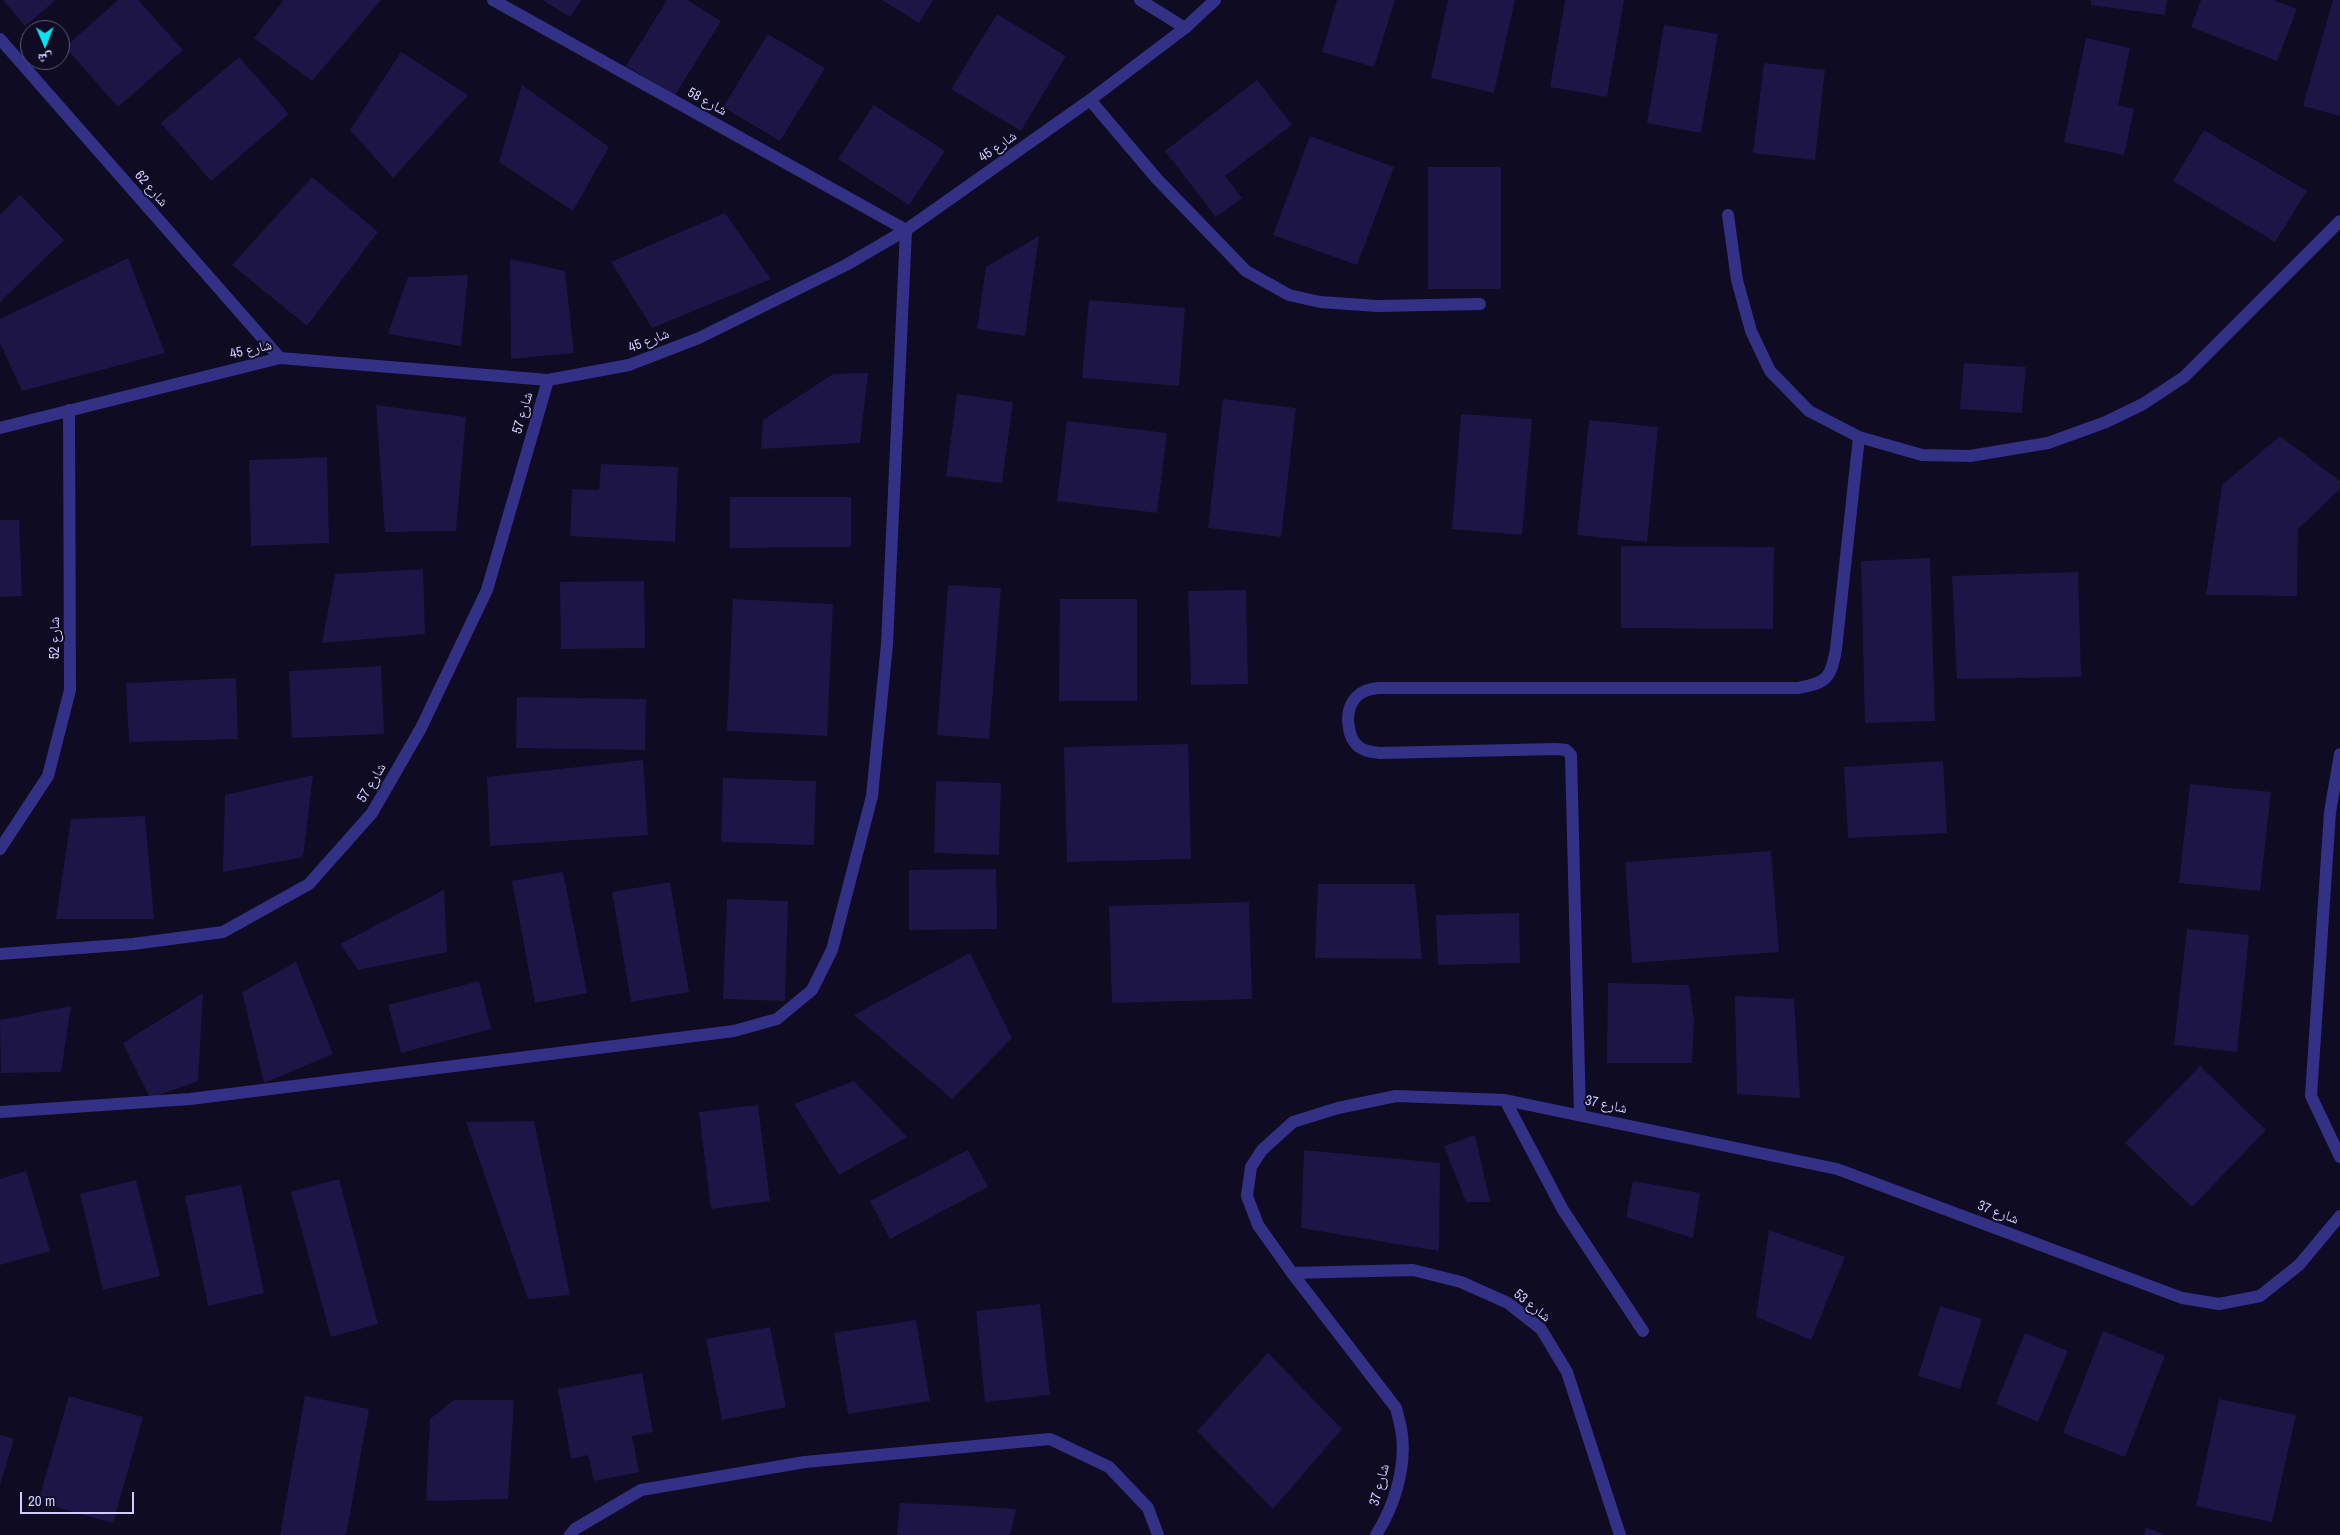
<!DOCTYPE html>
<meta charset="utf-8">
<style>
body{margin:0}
#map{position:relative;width:2340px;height:1535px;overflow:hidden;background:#0e0b22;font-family:"Archivo Narrow","Noto Naskh Arabic",sans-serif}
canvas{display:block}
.north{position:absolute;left:20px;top:20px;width:50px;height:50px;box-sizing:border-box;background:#0e0b22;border:1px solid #5c587a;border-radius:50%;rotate:179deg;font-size:14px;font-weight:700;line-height:20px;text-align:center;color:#d0ccff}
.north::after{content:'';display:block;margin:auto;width:18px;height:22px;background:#00e6f7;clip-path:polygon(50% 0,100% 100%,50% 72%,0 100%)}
.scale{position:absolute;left:20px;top:1492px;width:114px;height:22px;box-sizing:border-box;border:2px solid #d0ccff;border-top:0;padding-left:6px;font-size:15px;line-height:18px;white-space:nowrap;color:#d0ccff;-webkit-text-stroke:4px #0e0b22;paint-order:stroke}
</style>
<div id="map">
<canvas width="2340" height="1535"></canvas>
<div class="north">ش</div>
<div class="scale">20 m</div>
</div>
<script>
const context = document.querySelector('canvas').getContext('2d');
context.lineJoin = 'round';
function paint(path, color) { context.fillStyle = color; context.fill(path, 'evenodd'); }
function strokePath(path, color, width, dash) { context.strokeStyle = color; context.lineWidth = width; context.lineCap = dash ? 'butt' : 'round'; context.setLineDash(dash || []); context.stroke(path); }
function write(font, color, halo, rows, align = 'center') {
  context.font = font + ' "Archivo Narrow","Noto Naskh Arabic",sans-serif'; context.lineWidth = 4; context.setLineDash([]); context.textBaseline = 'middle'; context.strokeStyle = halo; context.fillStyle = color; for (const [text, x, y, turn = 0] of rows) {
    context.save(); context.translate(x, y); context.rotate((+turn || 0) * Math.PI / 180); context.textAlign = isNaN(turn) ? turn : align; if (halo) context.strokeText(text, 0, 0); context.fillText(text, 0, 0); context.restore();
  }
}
const building = new Path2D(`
 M3,0H56L25,26Z
 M118,0H138L183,50L118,107L65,47Z
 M284,0H381L312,81L254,38Z
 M542,0H581L570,17Z
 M667,0H687L721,21L675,95L626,66Z
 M882,0H933L919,23Z
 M1337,0H1395L1374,67L1322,52Z
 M1448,0H1515L1494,93L1431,78Z
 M1565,0H1624L1607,97L1550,87Z
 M2091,0H2167L2165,15L2091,5Z
 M2201,0H2273L2297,9L2277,61L2191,27Z
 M2333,0H2340V116L2303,106Z
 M997,14L1066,56L1021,131L951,89Z
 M1664,25L1718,34L1701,133L1647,123Z
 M768,34L825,68L780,141L723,107Z
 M2086,38L2130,48L2118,105L2134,109L2124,155L2064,142Z
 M401,52L468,95L393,178L350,130Z
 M239,57L289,114L211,181L161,123Z
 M1764,63L1825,70L1815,160L1753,153Z
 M1257,80L1292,125L1225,176L1242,198L1216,217L1165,151Z
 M522,85L609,147L573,211L499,162Z
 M874,105L945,151L909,205L838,159Z
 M2204,130L2307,191L2275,242L2173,181Z
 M1310,136L1394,167L1357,265L1273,235Z
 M1428,167H1501V289H1428Z
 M312,177L378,232L307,326L232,265Z
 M20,195L64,240L0,302V215Z
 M725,213L771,279L652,328L611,262Z
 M1039,236L1025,336L977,329L986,267Z
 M128,258L165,353L22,391L0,343V319Z
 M510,259L565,271L574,353L511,359Z
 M468,275L461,346L388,334L408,277Z
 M1089,300L1185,308L1179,386L1082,378Z
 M1964,363L2026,367L2022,413L1960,409Z
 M868,373L860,443L761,449L763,420L833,374Z
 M957,394L1013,402L1002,483L946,476Z
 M1223,399L1296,408L1281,537L1208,528Z
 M376,405L466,417L456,531L385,532Z
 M1461,414L1532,419L1522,535L1452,529Z
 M1589,420L1658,427L1647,542L1577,535Z
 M1067,421L1167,433L1157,513L1057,501Z
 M2280,436L2340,481V489L2298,529L2297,596L2206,595L2222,485Z
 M327,457L329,543L251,546L249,460Z
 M601,464L678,467L675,542L570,536L572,489L599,490Z
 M730,497H851V547L730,548Z
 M0,520H19L22,596L0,597Z
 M1621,546L1774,547L1773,629L1621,628Z
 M1930,558L1935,721L1865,723L1861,561Z
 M423,569L425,634L322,643L335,574Z
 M2078,572L2081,677L1957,679L1952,576Z
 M644,581L645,648L561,649L560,582Z
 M948,585L1001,588L989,739L937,735Z
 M1246,590L1248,684L1191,685L1188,591Z
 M733,599L833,604L827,736L727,731Z
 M1060,599H1137V701H1059Z
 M381,666L384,734L292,738L289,671Z
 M236,678L238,739L129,742L126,683Z
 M517,697L646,699L645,750L516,748Z
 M1188,744L1191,859L1067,862L1064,747Z
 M643,760L648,835L490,846L487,777Z
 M1943,761L1947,833L1848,838L1844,767Z
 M313,775L303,857L223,872L225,795Z
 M723,778L816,781L814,845L721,842Z
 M936,781L1001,783L999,855L934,853Z
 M2190,784L2271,792L2260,891L2179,883Z
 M145,816L154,919H56L71,819Z
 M1771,851L1779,952L1632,963L1625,862Z
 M996,869L997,929L909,930V870Z
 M563,872L587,993L535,1003L512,881Z
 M670,882L689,992L631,1002L612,892Z
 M1318,884H1415L1422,959L1315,958Z
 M444,890L447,952L358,970L340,944Z
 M727,899L788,901L785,1001L723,999Z
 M1249,902L1252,999L1112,1003L1109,906Z
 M1519,913L1520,963L1438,965L1436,915Z
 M2187,929L2249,935L2237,1052L2174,1045Z
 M970,953L1012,1038L952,1099L854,1015Z
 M296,962L333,1054L264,1083L242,992Z
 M479,981L491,1029L401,1053L388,1005Z
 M1608,983L1689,985L1694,1019L1692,1063H1607Z
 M203,993L198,1081L150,1098L123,1043Z
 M1735,996L1794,999L1800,1098L1737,1094Z
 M71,1006L61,1072L1,1073L0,1020Z
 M2200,1066L2266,1130L2192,1207L2125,1143Z
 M854,1081L907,1137L839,1175L794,1104Z
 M758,1105L770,1201L711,1209L699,1112Z
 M534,1121L570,1295L528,1299L466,1122Z
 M1475,1135L1490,1202H1466L1444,1146Z
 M968,1150L988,1187L890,1239L870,1201Z
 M1304,1150L1440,1163L1439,1251L1301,1228Z
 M26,1171L50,1251L0,1265V1179Z
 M339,1179L378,1324L331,1337L291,1192Z
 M136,1180L160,1276L103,1290L80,1194Z
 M1633,1181L1700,1193L1693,1238L1626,1217Z
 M241,1185L264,1293L208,1306L185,1196Z
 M1769,1230L1845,1257L1811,1340L1756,1317Z
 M1040,1304L1050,1395L985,1402L976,1311Z
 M1940,1306L1982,1319L1960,1389L1918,1376Z
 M916,1320L930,1401L848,1414L834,1333Z
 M770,1327L786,1407L722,1420L706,1339Z
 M2103,1331L2165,1356L2125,1457L2063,1433Z
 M2025,1333L2068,1351L2038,1422L1996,1404Z
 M1268,1353L1342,1429L1273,1509L1197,1431Z
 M642,1373L653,1432L632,1436L639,1472L594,1481L588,1455L571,1459L558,1389Z
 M69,1396L143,1417L113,1523L38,1502Z
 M305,1396L369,1409L346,1535H280Z
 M2219,1399L2296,1415L2272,1522L2196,1506Z
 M454,1400H514L508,1499L426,1501L430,1419Z
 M0,1435L14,1439L0,1485Z
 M900,1503L952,1505L1016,1509L1010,1535H897Z
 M2146,1527L2164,1535H2144Z`);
const street = new Path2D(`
 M1140,0L1185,28
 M0,39L280,358
 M1090,100L1157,179L1246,271L1289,295L1320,302L1377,306L1480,304
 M1728,215L1737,280L1751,331L1770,371L1809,411L1859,437L1922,455L1970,456L2048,443L2106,422L2143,404L2184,377L2340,221
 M0,428L280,358L548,380L629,365L699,338L846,265L906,230L1090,100L1185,28L1215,0
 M2340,754L2330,812L2311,1096L2340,1157
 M0,849L48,776L70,690L69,410
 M0,954L133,944L223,932L309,884L372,813L421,728L487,590L548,380
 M1505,1100L1563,1210L1643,1331
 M0,1112L190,1099L734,1031L777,1019L812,990L832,950L872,796L887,644L906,230L493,0
 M1580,1115L1571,755L1566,750L1556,749L1380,753C1371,752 1361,751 1355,743C1349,736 1349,728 1348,720C1348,700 1360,689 1379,688H1798C1827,683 1831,678 1836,649L1859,437
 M1292,1273L1413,1270L1461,1282L1508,1303L1541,1329L1567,1372L1620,1535
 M570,1535L575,1529L641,1490L805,1462L1050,1439L1109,1467L1148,1508L1158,1535
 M1376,1535C1394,1507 1406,1468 1402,1435C1401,1426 1398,1416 1396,1408L1292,1273L1258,1225L1247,1196L1251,1167L1262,1150L1293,1122L1338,1108L1396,1096L1505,1100L1837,1169L2182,1298L2219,1304L2260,1296L2299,1265L2340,1216`);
const streetNames = [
 ["شارع 58",707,102,29],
 ["شارع 45",998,147,-35],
 ["شارع 62",151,189,49],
 ["شارع 45",649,341,-21],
 ["شارع 45",251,350,-13],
 ["شارع 57",523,413,-74],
 ["شارع 52",55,638,-90],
 ["شارع 57",372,783,-59],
 ["شارع 37",1606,1105,12],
 ["شارع 37",1998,1213,21],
 ["شارع 53",1532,1306,39],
 ["شارع 37",1380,1485,-75]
];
paint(building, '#1d1545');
strokePath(street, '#323186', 12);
write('14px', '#d0ccff', '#0e0b22', streetNames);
</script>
